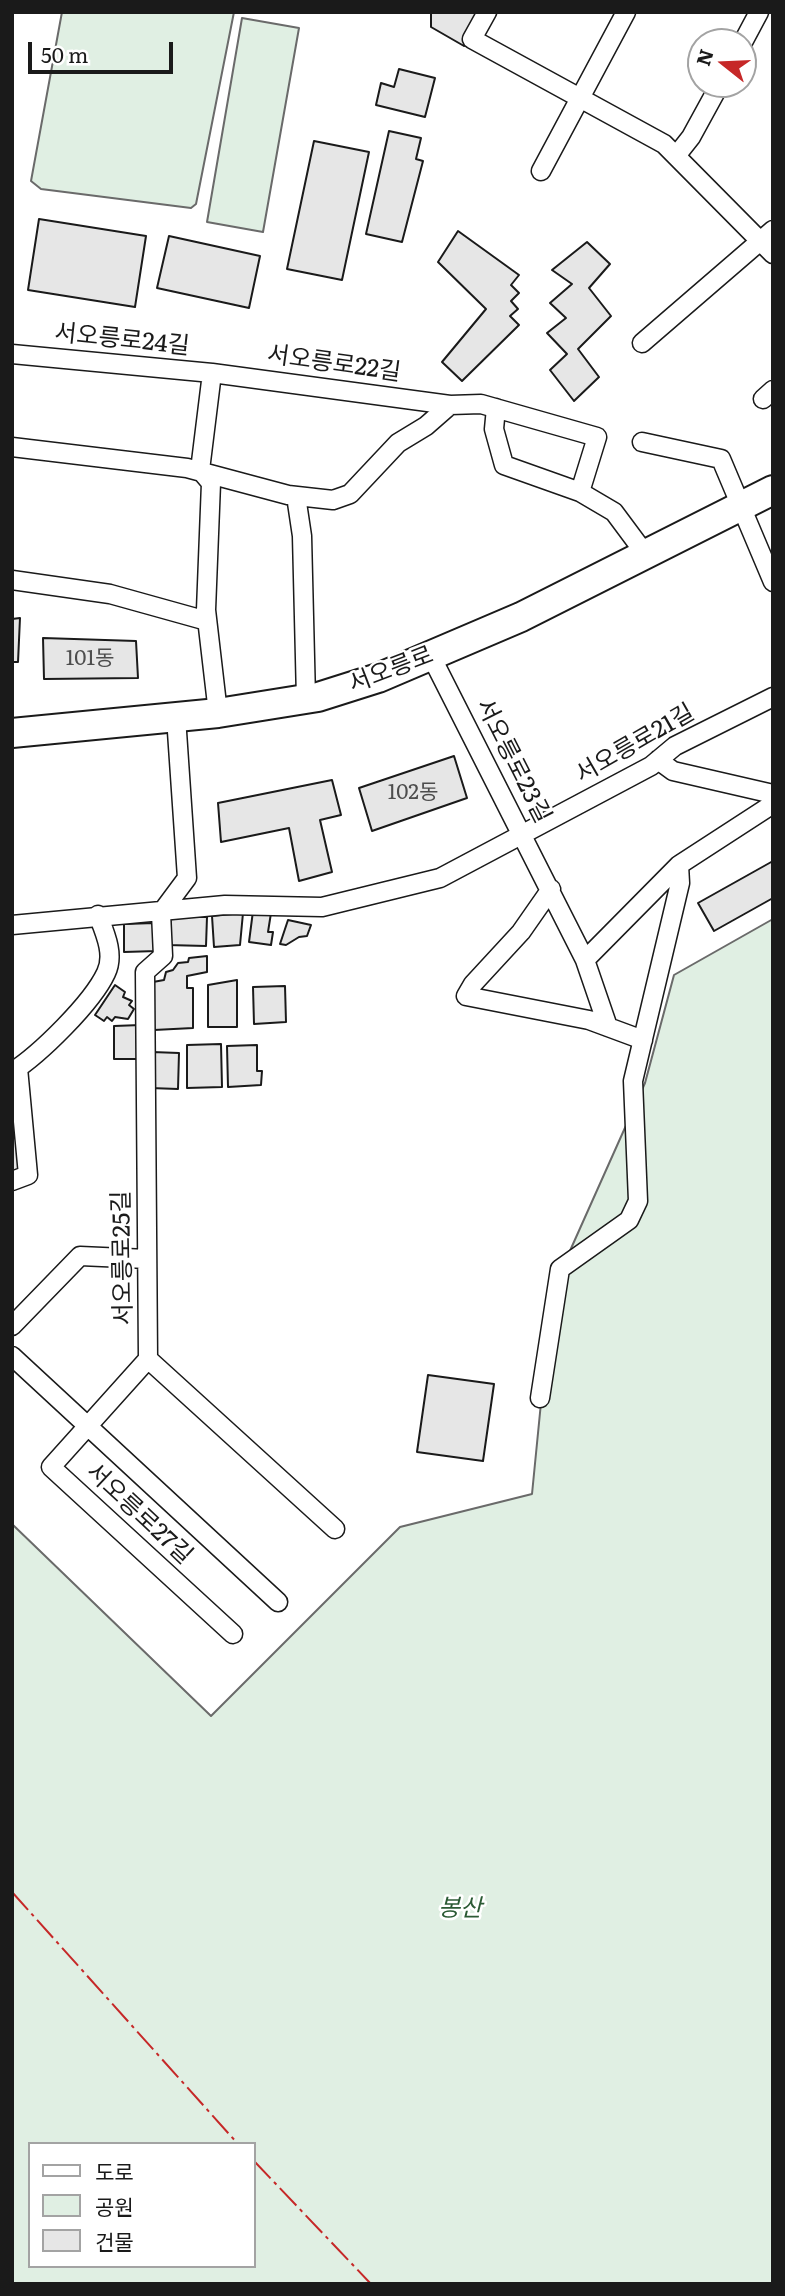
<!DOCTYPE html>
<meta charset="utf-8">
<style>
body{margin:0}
#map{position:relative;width:785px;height:2296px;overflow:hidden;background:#fff;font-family:Literata,"Noto Sans KR",serif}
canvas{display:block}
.frame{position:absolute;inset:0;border:14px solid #1a1a1a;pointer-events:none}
.legend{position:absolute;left:28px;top:2142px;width:228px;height:126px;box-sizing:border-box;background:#fff;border:2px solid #a3a3a3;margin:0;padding:9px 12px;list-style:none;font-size:21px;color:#1a1a1a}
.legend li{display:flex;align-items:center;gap:14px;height:35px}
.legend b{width:35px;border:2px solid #a3a3a3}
.north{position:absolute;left:687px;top:28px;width:70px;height:70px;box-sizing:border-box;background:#fff;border:2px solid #a3a3a3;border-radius:50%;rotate:288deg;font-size:19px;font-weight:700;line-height:28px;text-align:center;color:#1a1a1a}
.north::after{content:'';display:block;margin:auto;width:24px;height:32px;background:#c62828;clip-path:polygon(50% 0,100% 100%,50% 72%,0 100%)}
.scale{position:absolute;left:28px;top:42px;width:145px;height:32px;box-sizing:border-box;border:4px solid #1a1a1a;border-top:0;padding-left:9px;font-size:21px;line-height:24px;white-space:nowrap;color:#1a1a1a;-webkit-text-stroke:5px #fff;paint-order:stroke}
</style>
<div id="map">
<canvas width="785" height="2296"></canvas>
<div class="frame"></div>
<ul class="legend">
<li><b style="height:9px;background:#fff"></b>도로</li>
<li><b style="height:19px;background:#e0efe3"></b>공원</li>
<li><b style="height:19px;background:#e6e6e6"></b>건물</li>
</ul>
<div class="north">N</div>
<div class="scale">50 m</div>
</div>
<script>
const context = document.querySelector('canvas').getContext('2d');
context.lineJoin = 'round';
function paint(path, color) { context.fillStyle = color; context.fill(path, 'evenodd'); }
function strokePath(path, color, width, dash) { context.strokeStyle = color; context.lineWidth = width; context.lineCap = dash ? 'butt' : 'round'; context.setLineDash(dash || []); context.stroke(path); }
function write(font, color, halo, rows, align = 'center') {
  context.font = font + ' Literata,"Noto Sans KR",serif'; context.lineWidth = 5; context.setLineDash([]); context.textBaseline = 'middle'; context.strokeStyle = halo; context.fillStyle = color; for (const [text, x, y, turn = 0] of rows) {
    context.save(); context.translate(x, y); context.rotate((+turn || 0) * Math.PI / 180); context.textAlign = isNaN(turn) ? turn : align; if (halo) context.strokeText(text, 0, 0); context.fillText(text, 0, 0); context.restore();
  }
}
const green = new Path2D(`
 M62,12H234L196,204L191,208L41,189L31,181Z
 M242,18L299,28L263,232L207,222Z
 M773,919V2284H12V1524L211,1716L400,1527L532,1494L552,1291L645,1083L674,975ZM30,2144H254V2266H30Z`);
const building = new Path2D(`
 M431,12H481L464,46L431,27Z
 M399,69L435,78L425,117L376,105L381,83L394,87Z
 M389,131L421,138L416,159L423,161L402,242L366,234Z
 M314,141L369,152L342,280L287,269Z
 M39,219L146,236L135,307L28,290Z
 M458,231L519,275L511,285L519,293L511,301L518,309L510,316L519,325L462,381L442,362L486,309L438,262Z
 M169,236L260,256L249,308L157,288Z
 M587,242L610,264L589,288L611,316L578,349L599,377L574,401L550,370L567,354L547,333L566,318L550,303L572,284L552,270Z
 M20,618L18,662H12V619Z
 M43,638L136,641L138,678L44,679Z
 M454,756L467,798L372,831L359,788Z
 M332,780L341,815L320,820L332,872L299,881L289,828L221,842L218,803Z
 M773,861V898L714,931L698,903Z
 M253,911L271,913L268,932H273L271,945L249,942Z
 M243,913L240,945L214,947L212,916Z
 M171,917H207L206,946L167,945Z
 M288,920L311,925L307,936L299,937L286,945L280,944Z
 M155,923L157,951L124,952V924Z
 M207,956V972L187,976V988H193V1028L154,1030L153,982L164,980L166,972L173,970L178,963L188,962L189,958Z
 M237,980V1027H208V985Z
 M115,985L125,992L123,997L132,1001L129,1005L134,1009L128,1019L115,1017L112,1021L107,1017L104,1021L95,1015Z
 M285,986L286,1022L254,1024L253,987Z
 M141,1025V1059H114V1026Z
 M221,1044L222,1087L187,1088V1045Z
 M257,1045V1071H262L261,1085L228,1087L227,1046Z
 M152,1052L179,1053L178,1089L150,1088Z
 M12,1089L26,1175L12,1180Z
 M428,1375L494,1384L483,1461L417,1452Z`);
const street = new Path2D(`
 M487,12L472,39L664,144L773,254
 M743,42L759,12
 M676,156L691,137L720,84
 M541,171L626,12
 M642,343L773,230
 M12,354L212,373L450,405L481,404L597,437L580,492
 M212,373L200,470L211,483L206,610L218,713
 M763,399L773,390
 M496,408L494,429L504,465L580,492L614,512L646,555
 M642,442L721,459L773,582
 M12,447L187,468L288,495L333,500L350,494L398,443L426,426L450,405
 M296,496L302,536L306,699
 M12,580L110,594L207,621
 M431,656L585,960L608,1027
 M176,717L187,878L161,913L163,956L145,972L148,1359L335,1529
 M658,760L673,771L773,794
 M551,889L521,932L473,984L466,996L589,1020L643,1040
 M12,925L225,905L322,907L440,878L651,766L675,746L773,697
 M585,960L679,865L773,804
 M12,1072C40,1054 92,1003 106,973C115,955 105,933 98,915
 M12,1181L28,1175L18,1068
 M12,1326L80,1256L147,1259
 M12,1356L278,1602
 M148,1359L51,1467L233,1634
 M540,1398L560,1269L629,1220L638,1201L633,1081L680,883L679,865`);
const primary = new Path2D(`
 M12,733L218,713L318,697L378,678L521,617L773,490`);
const power = new Path2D(`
 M12,1892L238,2144
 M254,2161L371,2284`);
const numberNames = [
 ["101동",90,659],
 ["102동",413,793]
];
const streetNames = [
 ["서오릉로24길",122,340,6],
 ["서오릉로22길",334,364,8],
 ["서오릉로",391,670,-21],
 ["서오릉로21길",635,744,-30],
 ["서오릉로23길",513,761,63],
 ["서오릉로25길",123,1258,-91],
 ["서오릉로27길",139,1514,43]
];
const parkNames = [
 ["봉산",460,1909]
];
paint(green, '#e0efe3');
strokePath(green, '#6a6a6a', 2);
paint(building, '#e6e6e6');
strokePath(building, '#1a1a1a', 2);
strokePath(street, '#1a1a1a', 21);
strokePath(primary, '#1a1a1a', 32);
strokePath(street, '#fff', 18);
strokePath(primary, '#fff', 28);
strokePath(power, '#c62828', 2, [24, 5, 3.5, 5]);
write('21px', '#4d4d4d', null, numberNames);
write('24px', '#1a1a1a', '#fff', streetNames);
write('italic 24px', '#2b5a34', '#fff', parkNames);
</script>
